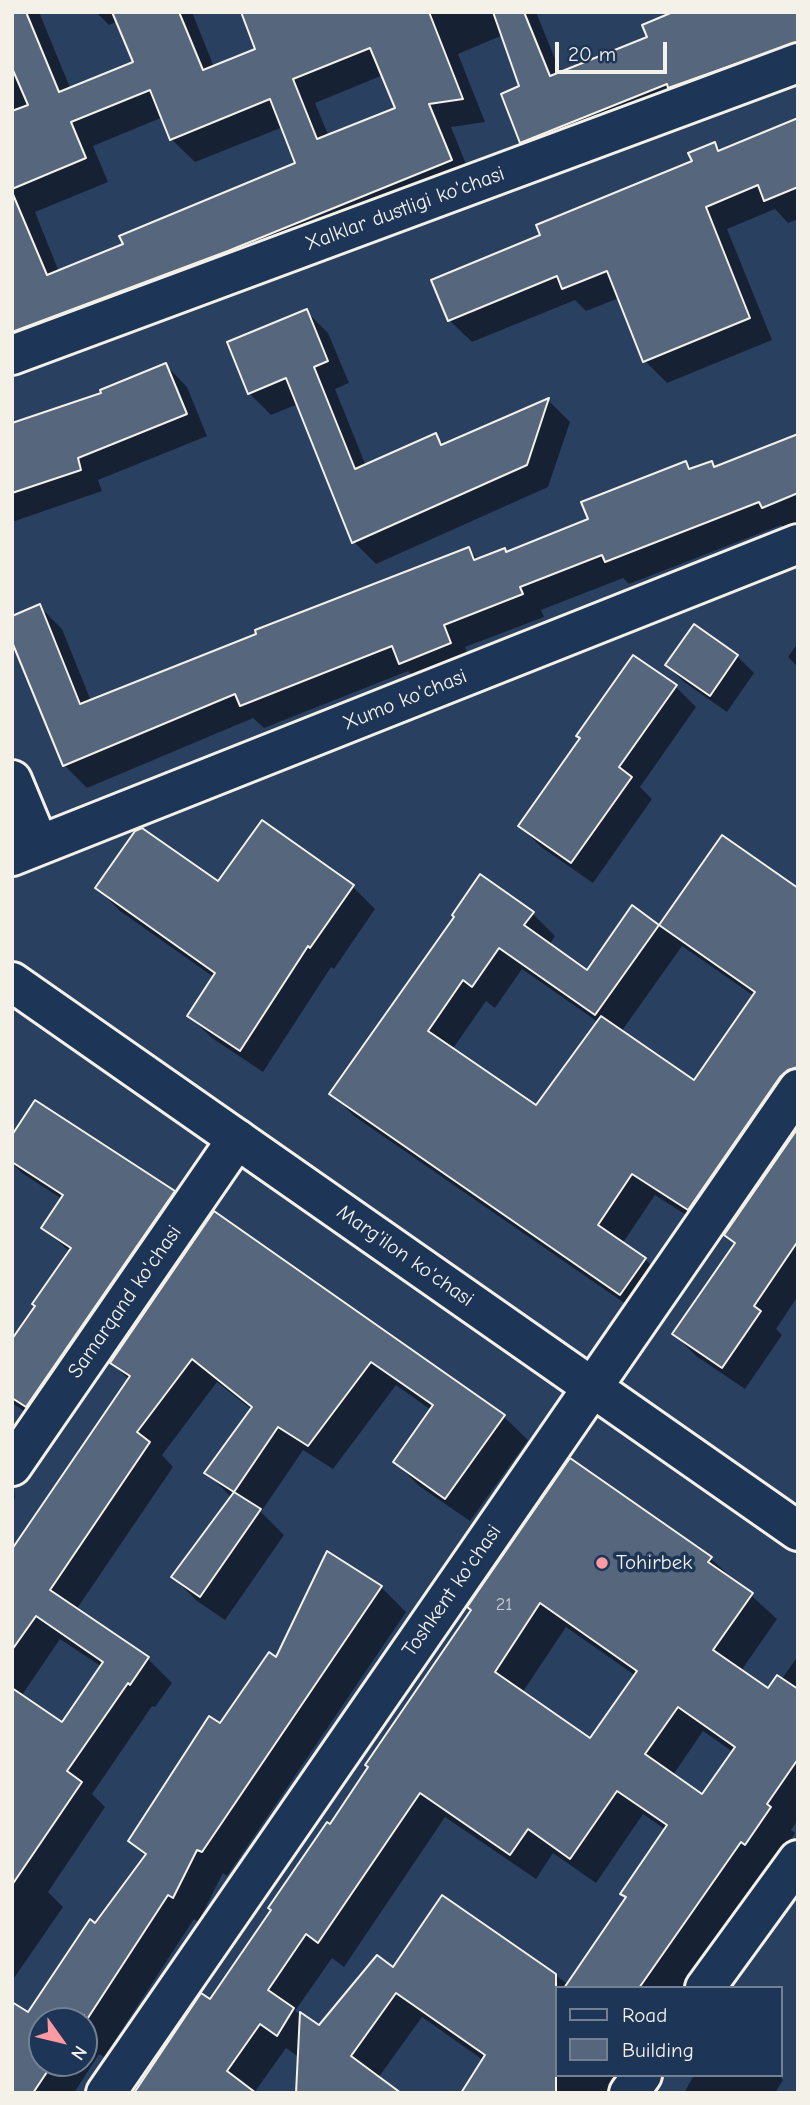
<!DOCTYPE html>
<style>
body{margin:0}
#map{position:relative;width:810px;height:2105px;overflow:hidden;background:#2a4060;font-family:"Comic Neue",sans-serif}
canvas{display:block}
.frame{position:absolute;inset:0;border:14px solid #f4f1e8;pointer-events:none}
.legend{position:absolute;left:555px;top:1986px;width:228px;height:91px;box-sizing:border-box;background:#1d3557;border:2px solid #738091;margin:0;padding:9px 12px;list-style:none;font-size:21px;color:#f4f1e8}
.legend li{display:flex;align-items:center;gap:14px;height:35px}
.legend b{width:35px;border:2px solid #738091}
.north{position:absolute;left:28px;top:2007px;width:70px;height:70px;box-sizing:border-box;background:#1d3557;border:2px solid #738091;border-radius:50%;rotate:124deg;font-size:19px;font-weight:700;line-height:28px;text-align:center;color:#f4f1e8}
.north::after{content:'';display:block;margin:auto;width:24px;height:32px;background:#ff9aa2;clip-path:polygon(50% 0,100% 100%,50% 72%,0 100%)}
.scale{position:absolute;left:555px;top:42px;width:112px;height:32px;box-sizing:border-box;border:4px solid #f4f1e8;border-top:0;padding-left:9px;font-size:21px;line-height:24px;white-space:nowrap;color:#f4f1e8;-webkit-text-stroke:5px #1d3557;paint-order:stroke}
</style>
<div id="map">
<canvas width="810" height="2105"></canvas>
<div class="frame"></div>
<ul class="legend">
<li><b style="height:9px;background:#1d3557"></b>Road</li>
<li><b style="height:19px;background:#56677d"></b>Building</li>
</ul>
<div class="north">N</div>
<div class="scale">20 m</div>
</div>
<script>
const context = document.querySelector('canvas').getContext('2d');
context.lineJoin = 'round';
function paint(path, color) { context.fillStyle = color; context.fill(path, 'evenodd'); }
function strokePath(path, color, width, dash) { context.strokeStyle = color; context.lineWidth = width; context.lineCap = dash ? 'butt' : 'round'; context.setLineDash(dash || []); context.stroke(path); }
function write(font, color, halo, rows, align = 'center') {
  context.font = font + ' "Comic Neue",sans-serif'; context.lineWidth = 7; context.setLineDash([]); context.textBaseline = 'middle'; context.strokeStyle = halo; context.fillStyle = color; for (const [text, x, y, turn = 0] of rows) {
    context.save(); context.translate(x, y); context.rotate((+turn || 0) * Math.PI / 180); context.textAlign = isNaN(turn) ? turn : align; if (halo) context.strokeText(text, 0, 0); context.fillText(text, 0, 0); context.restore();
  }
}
const shadow = new Path2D(`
 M12,12H39L71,90L135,63L118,21L109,25L96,12H192L214,67L258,50L242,12H536L561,74L798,12V71L545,165L521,142V87L503,35L458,54L485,122L451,127L474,184L12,368ZM383,75L397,109L329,137L315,103ZM163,117L171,139L195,162L283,127L298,164L125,245L59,272L35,212L108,182L93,146Z
 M798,120V219L788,223L775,209L727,229L772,340L667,383L645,361L619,298L586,311L575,300L472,342L449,320L543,236L694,162L714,144L722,151Z
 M306,311L328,333L349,383L335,389L366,466L435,436L445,445L548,400L570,422L548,487L376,564L354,542L298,404L271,415L249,393Z
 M166,365L187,387L207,436L98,480L102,491L12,522V425L103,394Z
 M798,436V524L786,529L781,525L629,584L623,578L541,610L544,617L465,647L472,666L423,686L408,671L264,728L253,718L87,788L64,765L39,606L62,629L91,701L468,549L479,560L504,550L508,553L590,520L686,463L693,470L711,463L717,468Z
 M695,626L737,656L754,673L727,712L684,682L667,665Z
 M798,643V667L788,657Z
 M675,686L696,707L640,787L652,799L593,883L541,847L520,826Z
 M723,837L798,890V1105L711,1231L655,1195L622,1244L645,1259L667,1281L643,1316L354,1116L332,1094L533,914L555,936L549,945L588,972L633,907L659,927ZM682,946L754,996L694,1083L621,1032ZM522,969L598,1022L536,1108L452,1050L486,1001L495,1008Z
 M219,884L353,887L375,909L334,969L331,967L263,1072L212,1038L189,1016L215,978L120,911L97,888Z
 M798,1131V1296L776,1329L782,1335L745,1389L696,1356L674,1334L735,1245L726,1235Z
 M12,1139L174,1192L193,1212L46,1426L12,1403V1342L70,1252L43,1228L62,1199L22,1173L12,1163Z
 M215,1213L503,1416L528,1440L470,1521L419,1486L395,1462L431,1410L396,1385L333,1469L303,1450L261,1512L284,1535L225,1620L197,1601L173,1577L232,1498L207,1473L252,1410L217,1382L162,1455L173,1467L76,1610L148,1659L172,1683L155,1707L152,1706L92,1794L105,1807L48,1892L63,1907L12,1981V1552L129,1380L112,1363ZM60,1639L102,1667L63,1725L22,1695Z
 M12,1476L17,1481L14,1489L15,1498L12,1502Z
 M710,1558L777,1619L741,1671L768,1690L781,1680L798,1656V1820L791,1830L795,1833L771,1869L767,1865L681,1988H556V2075H621L609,2093H463L483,2060L422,2017L378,2078L300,2058L286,2048L254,2093H135L210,2002L331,1826L473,1610ZM566,1627L636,1676L591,1741L522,1693ZM703,1731L733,1752L703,1796L673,1775ZM643,1814L666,1830L627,1898L568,1984L443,1898L393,1969L320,2027L295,2011L332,1958L344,1967L445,1817L536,1879L553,1853L596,1883Z
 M381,1587L406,1612L227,1876L223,1873L198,1922L194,1919L104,2057L99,2054L74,2093H12L28,2015L146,1857L130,1841L220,1726L276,1659ZM42,2021H84V2063H42Z
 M694,2075H779L783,2080L775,2093H684Z`);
const building = new Path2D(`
 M12,12H26L59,92L133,62L112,12H179L203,70L255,49L241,12H429L463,99L429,104L452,160L228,251L12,332V192L47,275L123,244L119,236L295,163L270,99L170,140L150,90L71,122L86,158L12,189V111L28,105L12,68ZM370,48L395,108L317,139L293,79Z
 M493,12H524L550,76L647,37L642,25L673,12H798V42L668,88L667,84L520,143L501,94L519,86Z
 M798,118V187L764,201L758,185L706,207L750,318L643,362L607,271L562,289L557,276L448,321L431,280L540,235L536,225L692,161L688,153L715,142L718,151Z
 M307,309L328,361L314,367L355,469L436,433L441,445L549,398L527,465L352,543L286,378L248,394L227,342Z
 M166,363L187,414L78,458L81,470L12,493V423L101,393L100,390Z
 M798,434V493L762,508L759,502L605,562L602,555L520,587L523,594L444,625L451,643L399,664L392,646L240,706L235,694L63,766L12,642V616L40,604L80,704L256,634L255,630L469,547L474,560L505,548L506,552L588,519L581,502L686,461L689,469L712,461L714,467Z
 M694,624L738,655L710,696L665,665Z
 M633,655L677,685L619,767L632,777L571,863L518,826L580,738L576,736Z
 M262,820L354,885L310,948L308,946L240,1051L187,1016L215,973L95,888L135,831L142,828L218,881Z
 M722,835L798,888V1067L788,1070L780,1077L688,1210L632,1174L598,1225L646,1258L620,1295L329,1094L454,917L452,915L480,874L534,912L524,925L587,970L632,905L659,925ZM659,925L755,992L694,1080L601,1016L536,1105L428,1031L463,980L472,987L499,948L595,1015Z
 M35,1100L175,1191L26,1407L12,1398V1339L35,1306L32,1304L71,1248L41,1228L63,1195L12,1162V1135Z
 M798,1128V1241L754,1306L761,1311L722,1368L672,1334L735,1243L724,1235Z
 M214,1211L505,1415L445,1499L393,1462L433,1405L371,1362L308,1446L278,1427L234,1492L204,1473L252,1407L192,1359L137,1432L150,1442L50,1590L149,1657L130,1685L128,1683L67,1771L82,1782L12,1885V1688L62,1722L103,1662L36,1616L12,1650V1549L130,1376L110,1363Z
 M570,1458L712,1557L708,1562L753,1593L713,1650L768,1688L777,1675L798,1689V1759L767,1804L771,1807L745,1845L741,1842L639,1988H564L626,1897L620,1894L667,1825L617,1791L570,1859L528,1829L510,1855L420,1793L318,1943L306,1934L268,1990L294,2008L277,2036L260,2024L227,2071L256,2093H134L201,1993L210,1999L271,1910L268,1908L327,1822L330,1824L368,1767L365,1765L471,1610L467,1607ZM540,1603L637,1671L590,1738L495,1672ZM678,1707L735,1747L702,1794L645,1754Z
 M234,1492L261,1509L200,1597L171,1577Z
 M327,1551L382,1586L202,1852L197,1850L173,1898L168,1895L84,2024V2015L80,2021H42V2063H53L33,2093H12V2002L28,2012L90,1919L95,1923L146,1854L128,1841L209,1716L220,1723L269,1652L276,1657Z
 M442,1895L556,1974V2093H461L485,2055L396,1993L351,2056L401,2093H296L300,2012L319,2025L377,1955L393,1967Z`);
const street = new Path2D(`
 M12,355L798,63
 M12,780L39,845
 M12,856L798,544
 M12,1466L237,1139
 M705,1988L798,1860
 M106,2093L798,1089
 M629,2093L642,2075`);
const secondary = new Path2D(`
 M12,982L798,1531`);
const markers = [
 [602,1563,7,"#ff9aa2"]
];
const numberNames = [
 ["21",504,1605]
];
const streetNames = [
 ["Xalklar dustligi ko'chasi",405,209,-20],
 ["Xumo ko'chasi",405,700,-22],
 ["Marg'ilon ko'chasi",405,1256,35],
 ["Samarqand ko'chasi",125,1302,-55],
 ["Toshkent ko'chasi",452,1591,-55]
];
const poiNames = [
 ["Tohirbek",616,1563]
];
paint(shadow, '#0007');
paint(building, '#56677d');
strokePath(building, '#f4f1e8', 2);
strokePath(street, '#f4f1e8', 44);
strokePath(secondary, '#f4f1e8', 44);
strokePath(street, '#1d3557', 38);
strokePath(secondary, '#1d3557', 38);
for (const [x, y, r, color] of markers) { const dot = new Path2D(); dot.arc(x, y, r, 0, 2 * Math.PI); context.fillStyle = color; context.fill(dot); strokePath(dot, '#1d3557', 2.5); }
write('18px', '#cccecd', null, numberNames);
write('21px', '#f4f1e8', '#1d3557', streetNames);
write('21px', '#f4f1e8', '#1d3557', poiNames, 'left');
</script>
